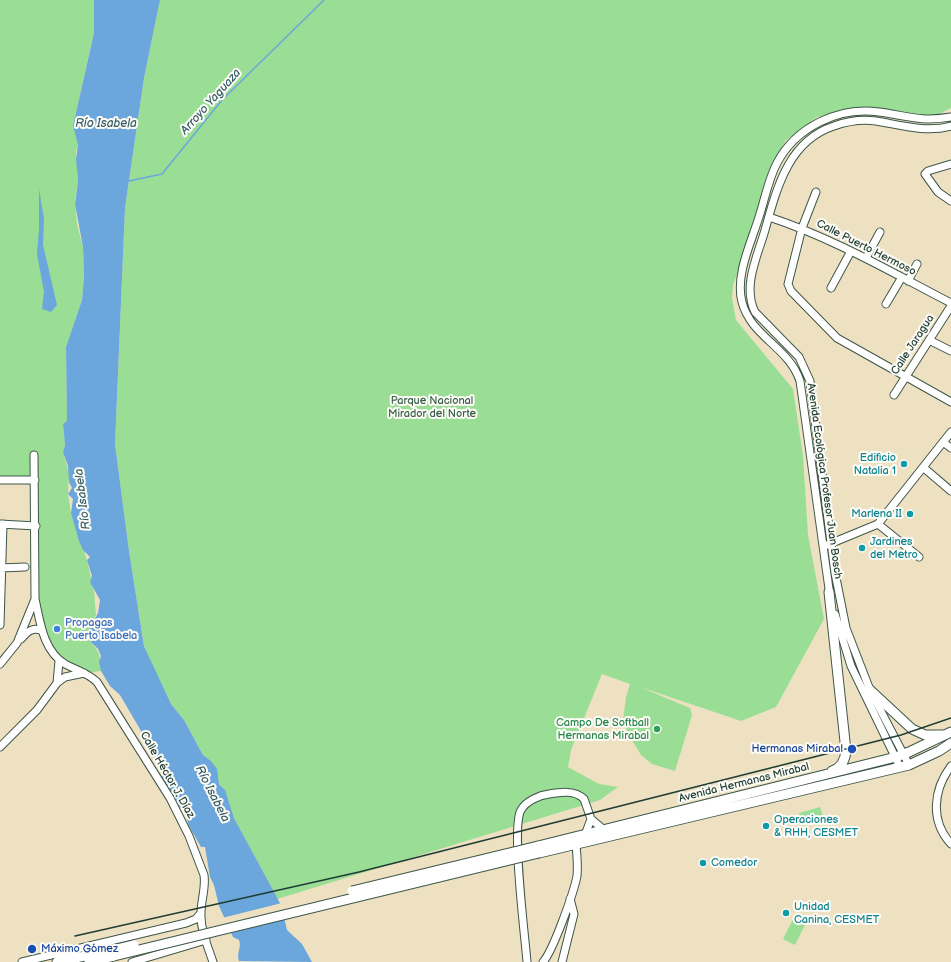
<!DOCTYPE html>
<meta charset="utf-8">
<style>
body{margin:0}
canvas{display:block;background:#ede1c2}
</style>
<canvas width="951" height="962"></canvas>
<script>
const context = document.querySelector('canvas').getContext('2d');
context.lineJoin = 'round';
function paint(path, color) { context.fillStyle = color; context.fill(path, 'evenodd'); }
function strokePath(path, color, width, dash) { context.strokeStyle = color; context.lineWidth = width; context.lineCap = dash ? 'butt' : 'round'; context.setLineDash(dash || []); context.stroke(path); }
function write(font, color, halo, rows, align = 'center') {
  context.font = font + ' "Balsamiq Sans",sans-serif'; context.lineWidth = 4; context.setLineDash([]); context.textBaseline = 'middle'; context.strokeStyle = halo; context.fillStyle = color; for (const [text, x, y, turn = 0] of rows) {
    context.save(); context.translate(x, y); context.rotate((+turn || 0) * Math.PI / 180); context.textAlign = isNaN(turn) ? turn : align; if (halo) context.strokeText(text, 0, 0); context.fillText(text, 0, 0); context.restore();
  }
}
const green = new Path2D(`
 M0,0H94V33L75,117L78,145L76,152L78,181L75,200L77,224L83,247L84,276L82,300L66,347L67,421L63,424L65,445L63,452L69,473L68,494L71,513L87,560L94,591L96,615L91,626L89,640C99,650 101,657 101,671L85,673L59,661L42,631L35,599V480H0Z
 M160,0H951V108L931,118L865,111L817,117L785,141L767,182L733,286L732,298L736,320L793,389L803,456L808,535L824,619L776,707L741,721L640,687L690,708L692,715L675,771L652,764L641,755L630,737L623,721L626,697L630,684L602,674L571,750L568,767L599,784L618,787L600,800L277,899L234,818L224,789L219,784L211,761L203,755L184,720L171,704L156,675L144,645L129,551L115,444L125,208L144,78Z
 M820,807L824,819L802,825L799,813Z
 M793,919L805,925L795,945L783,939Z`);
const water = new Path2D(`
 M94,0H160L144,78L125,208L115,444L129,551L144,646L171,704L184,720L203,755L211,761L217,769L219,784L225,790L234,818L281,905L287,930L302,944L312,962L239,961C236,954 242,947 239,940L233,937L219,906L214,885L210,877L205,847H201L189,826L184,810L174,803L162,780L161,769L148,743L120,695L110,686L101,671L99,662L101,656L98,649L89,640L91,626L98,613L100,600L90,582L92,576L87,560L90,557L83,550L79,541L71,513L73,499L68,494L72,488L69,482L68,466L63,452L65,445L63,424L67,421L66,347L82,300L84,276L83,247L75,204L78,181L76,159L78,145L73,126L94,33Z
 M39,189L44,219L43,245L57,305L51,312L42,309L44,292L37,254L39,229Z`);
const pier = new Path2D(`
 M282,903L286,917L228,931L222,918Z`);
const stream = new Path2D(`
 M129,181L162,174L222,100L324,0`);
const minor = new Path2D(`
 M951,164L928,171L925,174L938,192L951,201
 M816,192L802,228L788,284L791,291L837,338L951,402
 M769,217C833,238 891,272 951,303
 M866,258L880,232
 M908,281L917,264
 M831,288L851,251
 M886,304L902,277
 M929,340L951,351
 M894,395L951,306
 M943,442L951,448
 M924,468L951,491
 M0,480H35
 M0,524L36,526
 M878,524L919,557
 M827,545L878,524L951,432
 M0,568L25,567
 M830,596L800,381C789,347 751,337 742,302C735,275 751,243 759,217C765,199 768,180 777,163C796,127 839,106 879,112C908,116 920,122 951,117
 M35,599C40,621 43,651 65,664C76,670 88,673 97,682L170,798L189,836L204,875C206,888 201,900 201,913C200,929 208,947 213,962
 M835,614L851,666L900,767
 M0,625L3,524
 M21,639C27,632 33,626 42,631
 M0,664L17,643L35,599L34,455
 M57,683L65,677L84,673
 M0,747L37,710L57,683L59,661
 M909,765L870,690L846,628L835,573L810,381L799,357L755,312C742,286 758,255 765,230C777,188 788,141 834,126C848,121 861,119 876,121C900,125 926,133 951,126
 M951,766C933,790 930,821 951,844
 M585,835L591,819
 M22,962L186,923L196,919L200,914
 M132,962L206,940
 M527,962C525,936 511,827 521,810C526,801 540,795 549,794C561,792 575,790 584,799L591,819L604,830
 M543,962C553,951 574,892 577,876C578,865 577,855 576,845
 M562,962L574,914L570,899`);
const major = new Path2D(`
 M829,592L846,751C845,760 841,768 832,771
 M870,690L912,729L925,735H943
 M538,846L896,757L909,752L951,732
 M539,853L909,765L939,751L951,743
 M55,953L74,957
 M57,962L113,950
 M89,962L114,956`);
const rail = new Path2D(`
 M75,936L359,872L901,735L951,718`);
const majorBridge = new Path2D(`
 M352,891L538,846
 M113,950L134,945
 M114,956L539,853`);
const markers = [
 [904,464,4,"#0f9aa8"],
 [910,514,4,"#0f9aa8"],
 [862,548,4,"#0f9aa8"],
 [57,629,4,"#3f7fe0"],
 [657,729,4,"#2e9e5b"],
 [852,749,5,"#1a4fb4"],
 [766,826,4,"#0f9aa8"],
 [703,863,4,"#0f9aa8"],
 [786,913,4,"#0f9aa8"],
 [32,949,5,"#1a4fb4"]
];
const streetNames = [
 ["Calle Puerto Hermoso",866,248,27],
 ["Calle Jaragua",913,345,-57],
 ["Avenida Ecológica Profesor Juan Bosch",824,481,82],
 ["Calle Héctor J. Díaz",167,775,60],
 ["Avenida Hermanas Mirabal",744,783,-14]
];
const parkNames = [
 ["Parque Nacional",432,401],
 ["Mirador del Norte",432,414]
];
const cultureNames = [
 ["Edificio",896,458,"right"],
 ["Natalia 1",896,471,"right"],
 ["Marlena II",902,514,"right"],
 ["Jardines",870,542],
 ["del Metro",870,555],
 ["Operaciones",774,820],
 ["& RHH, CESMET",774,833],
 ["Comedor",711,863],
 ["Unidad",794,907],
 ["Canina, CESMET",794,920]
];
const shopNames = [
 ["Propagas",65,623],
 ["Puerto Isabela",65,636]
];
const leisureNames = [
 ["Campo De Softball",649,723],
 ["Hermanas Mirabal",649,736]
];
const transitNames = [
 ["Hermanas Mirabal",843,749],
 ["Máximo Gómez",41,949,"left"]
];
const waterNames = [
 ["Arroyo Yaguaza",211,102,-48],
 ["Río Isabela",106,124],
 ["Río Isabela",83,499,-97],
 ["Río Isabela",212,794,63]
];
paint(green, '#9ade96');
paint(water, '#6ba7dc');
paint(pier, '#ede1c2');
strokePath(stream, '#6ba7dc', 1.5);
strokePath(minor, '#3e5649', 9);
strokePath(major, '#3e5649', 11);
strokePath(minor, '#fff', 7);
strokePath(major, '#fff', 9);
strokePath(rail, '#1f3d34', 1.5);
strokePath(majorBridge, '#3e5649', 11, []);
strokePath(majorBridge, '#fff', 9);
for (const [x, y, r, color] of markers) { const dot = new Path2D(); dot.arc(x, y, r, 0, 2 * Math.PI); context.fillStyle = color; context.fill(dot); strokePath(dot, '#fdfcf7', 1.5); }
write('11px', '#1f3d34', '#fdfcf7', streetNames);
write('11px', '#385d48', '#fdfcf7', parkNames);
write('11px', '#0d838f', '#fdfcf7', cultureNames, 'left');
write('11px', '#366cbe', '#fdfcf7', shopNames, 'left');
write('11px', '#27864d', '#fdfcf7', leisureNames, 'right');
write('11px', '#164399', '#fdfcf7', transitNames, 'right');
write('italic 12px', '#365d66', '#fdfcf7', waterNames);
</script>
